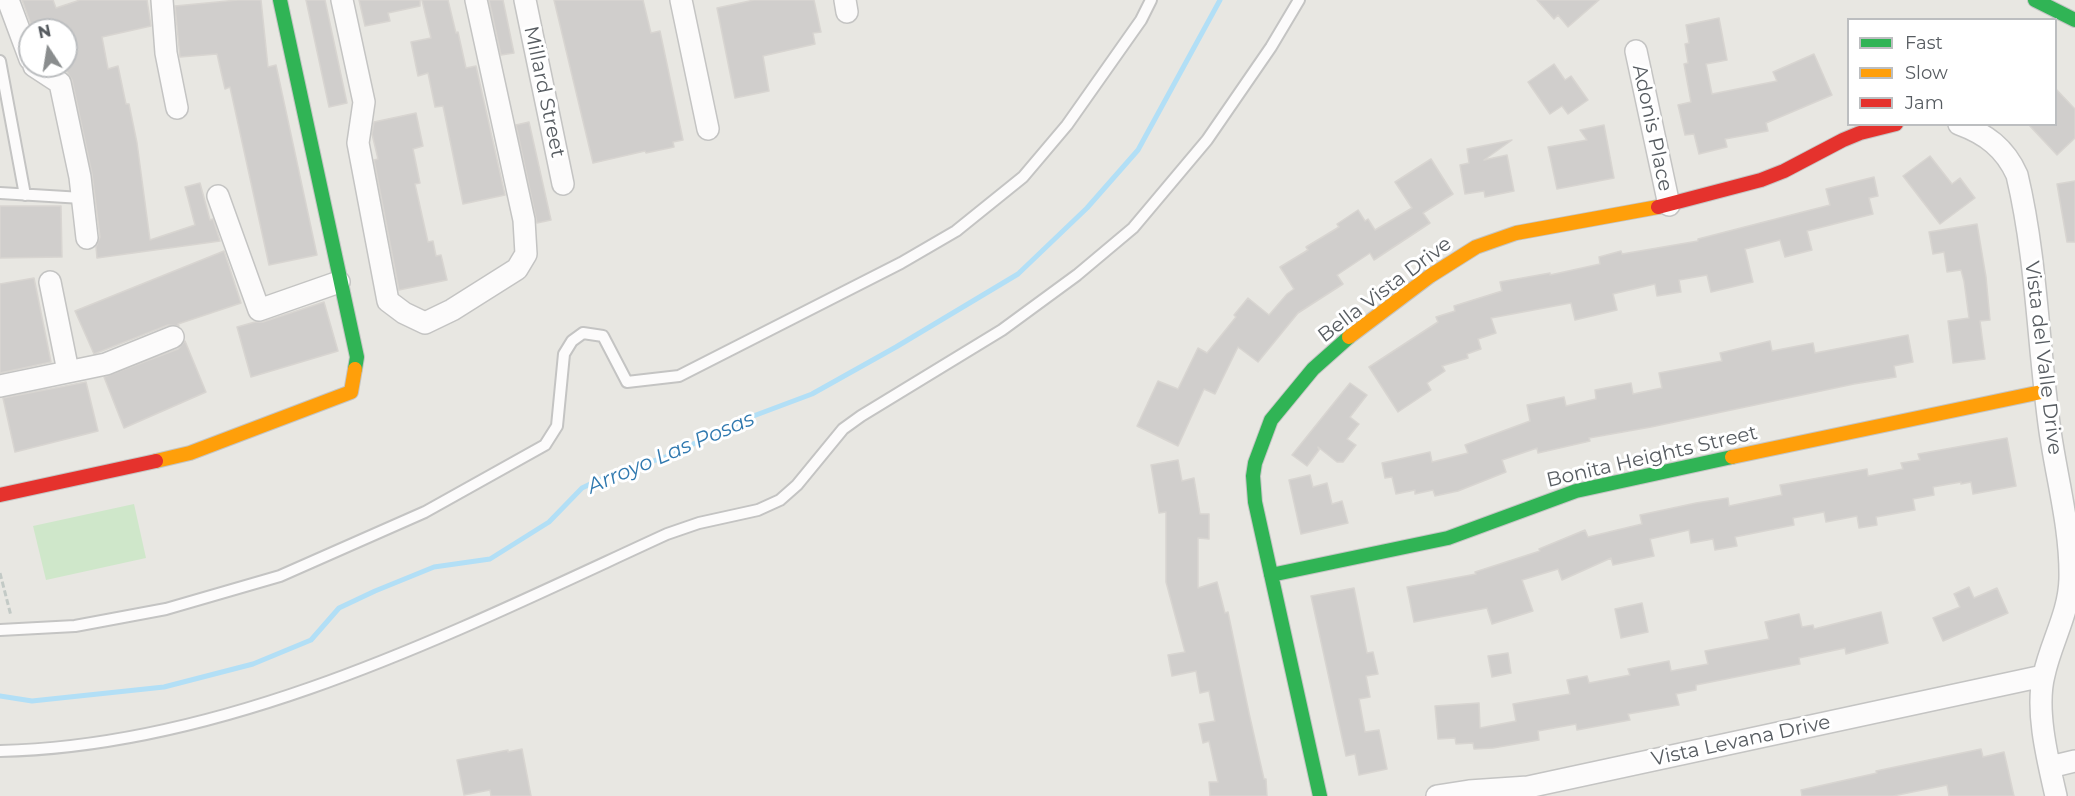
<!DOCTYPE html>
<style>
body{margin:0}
#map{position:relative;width:2075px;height:796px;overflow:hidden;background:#e8e7e2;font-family:Montserrat,sans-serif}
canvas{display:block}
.legend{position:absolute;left:1847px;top:18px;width:210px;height:108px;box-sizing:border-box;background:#fff;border:2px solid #bcbec0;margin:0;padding:8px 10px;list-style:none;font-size:18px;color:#575c61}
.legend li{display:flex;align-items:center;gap:12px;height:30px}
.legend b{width:30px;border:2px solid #bcbec0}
.north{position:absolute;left:18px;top:18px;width:60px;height:60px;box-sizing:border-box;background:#fff;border:2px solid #bcbec0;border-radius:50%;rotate:348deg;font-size:16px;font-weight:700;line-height:24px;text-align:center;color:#575c61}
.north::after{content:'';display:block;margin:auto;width:21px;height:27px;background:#8a8d8e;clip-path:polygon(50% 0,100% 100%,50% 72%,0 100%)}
</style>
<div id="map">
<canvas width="2075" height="796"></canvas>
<ul class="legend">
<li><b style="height:8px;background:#30b455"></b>Fast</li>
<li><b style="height:8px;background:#ff9f0a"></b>Slow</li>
<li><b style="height:8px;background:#e5322d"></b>Jam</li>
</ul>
<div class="north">N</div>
</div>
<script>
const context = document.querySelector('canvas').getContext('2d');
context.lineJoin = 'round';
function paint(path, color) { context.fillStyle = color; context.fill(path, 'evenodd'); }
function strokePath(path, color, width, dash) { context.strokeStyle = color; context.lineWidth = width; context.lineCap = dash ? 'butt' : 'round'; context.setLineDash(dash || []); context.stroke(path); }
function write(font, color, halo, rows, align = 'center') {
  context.font = font + ' Montserrat,sans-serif'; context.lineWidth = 6; context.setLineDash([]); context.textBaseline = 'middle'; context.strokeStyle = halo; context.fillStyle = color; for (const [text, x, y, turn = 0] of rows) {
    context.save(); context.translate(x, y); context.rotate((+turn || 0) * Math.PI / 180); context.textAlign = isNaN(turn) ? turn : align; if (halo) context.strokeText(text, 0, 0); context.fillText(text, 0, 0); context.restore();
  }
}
const green = new Path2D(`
 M134,504L146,558L46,580L33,526Z`);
const stream = new Path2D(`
 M0,696L32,701L164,687L253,664L311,640L339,608L375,591L434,567L490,559L549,522L582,488L603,478L668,456L748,418L812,394L896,347L1018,274L1087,208L1138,150L1220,0`);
const building = new Path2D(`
 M22,0H53L56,8L80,0H147L151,26L102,37L108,69L118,66L126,104H129L137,143L150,240L195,225L185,187L200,183L210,220L213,219L220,241L97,258L96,247L100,237L92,174L72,80L64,67H66V30H33Z
 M238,0H261L268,67L276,65L317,255L269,265L230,87L225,89L217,54L180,57L175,6Z
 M306,0H325L347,103L329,107Z
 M359,0H420V6L388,13L390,21L365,26Z
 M422,0H448L456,33L458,32L466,68L476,66L505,195L463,204L443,106L435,107L428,73L418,76L411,42L431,38Z
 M489,0H503L514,53L501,55Z
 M554,0H643L651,33L660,31L683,140L673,142L674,147L646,153L645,151L593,163Z
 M754,0H814L821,32L813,33L815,44L763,56L769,91L735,98L717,8Z
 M1537,0H1599L1568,27L1558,15L1554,19Z
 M1719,18L1727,60L1706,64L1712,94L1777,81L1773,72L1814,54L1832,95L1766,123L1768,131L1725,139L1727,147L1699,154L1694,134L1685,135L1678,105L1691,102L1684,64L1688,63L1685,44L1689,43L1686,25Z
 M1554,64L1565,80L1571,76L1588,100L1568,114L1562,106L1550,114L1528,82Z
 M2055,88L2075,109V138L2057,155L2028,124H2055Z
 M416,113L423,146L413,149L420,183L415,184L428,242L433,241L436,256L441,255L447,280L399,290L374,160L378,159L372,134L374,122Z
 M529,122L551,220L537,223L516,125Z
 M1604,125L1614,178L1557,189L1548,147L1587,140L1580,130Z
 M1512,140L1484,160L1507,155L1514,191L1485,197L1484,191L1465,194L1460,165L1469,163L1467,149Z
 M1930,156L1952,184L1960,178L1975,198L1940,224L1903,176Z
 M1431,159L1453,194L1423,213L1430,223L1374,260L1370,253L1337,275L1343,284L1298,313L1258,362L1238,347L1215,394L1204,389L1178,446L1137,426L1158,381L1178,389L1198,348L1207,353L1236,317L1234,315L1248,298L1269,315L1287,294L1294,289L1280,267L1308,250L1306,247L1339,227L1337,224L1358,210L1365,221L1368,219L1375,230L1412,208L1395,182Z
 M1874,177L1878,196L1869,198L1873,214L1807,231L1812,250L1785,257L1780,240L1745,249L1753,282L1711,292L1707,275L1679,280L1681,292L1657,296L1655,284L1613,294L1617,310L1575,320L1571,303L1491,318L1496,333L1478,339L1481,349L1467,354L1468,358L1442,366L1445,371L1427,383L1431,390L1398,412L1369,367L1438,322L1436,317L1455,311L1454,306L1502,291L1500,282L1550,273V275L1600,264L1599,257L1621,251L1622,254L1698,241V239L1830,205L1826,189Z
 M2075,181V242H2067L2057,184Z
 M0,206H61L62,257L0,258Z
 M1977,224L1986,277L1990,320L1980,321L1985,359L1953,363L1948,321L1969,318L1964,281L1961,270L1947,272L1944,252L1933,254L1929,232Z
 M224,251L241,303L178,324L179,326L168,325L94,354L75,311Z
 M34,278L51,362L0,373V284Z
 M324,302L338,351L251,377L237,327L255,322H263Z
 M1908,335L1913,362L1894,366L1896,377L1854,384L1651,427L1589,438L1590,441L1538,453L1537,448L1502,460L1506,472L1458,491L1435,496L1433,490L1415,494V490L1396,494L1392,477L1385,478L1382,463L1430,452L1432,462L1468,453L1465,445L1530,421L1527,405L1564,397L1566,406L1596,399L1595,390L1631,383L1633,394L1662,388L1659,373L1722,361L1720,353L1770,341L1772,351L1813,343L1815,353Z
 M185,341L206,392L124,428L104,377L178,349Z
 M86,382L98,431L15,452L3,398Z
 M1350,383L1367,395L1350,417L1359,424L1347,439L1356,445L1343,462H1337L1318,447L1319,450L1307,466L1292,455Z
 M2007,438L2016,486L1973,494L1971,482L1961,484V482L1933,487L1934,495L1913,499L1915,510L1876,517L1877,525L1859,528L1857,516L1826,522L1824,512L1793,518L1794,525L1735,537L1737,546L1715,550L1713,539L1691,543L1689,530L1650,539L1654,556L1613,565L1611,558L1562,580L1558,569L1522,580L1533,611L1492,624L1487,608L1414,622L1407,587L1476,574L1475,572L1540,551L1539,549L1585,530L1588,537L1642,524L1640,515L1696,503L1728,498L1729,506L1782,495L1780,485L1867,469L1868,476L1903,469L1901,463L1920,460L1918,454Z
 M1178,460L1182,481L1194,478L1200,514H1209V539L1198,538V588L1217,582L1225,613L1228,612L1249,713L1264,779H1266L1267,796H1210L1209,782H1218L1209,741L1203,743L1199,724L1215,721L1209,691L1200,693L1196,671L1172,676L1168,655L1185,652L1166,582V512L1159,513L1151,465Z
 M1310,475L1313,487L1327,483L1332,504L1342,501L1348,523L1301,534L1289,480Z
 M1969,587L1974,598L1997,588L2008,613L1943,641L1933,618L1960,607L1954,594Z
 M1354,588L1367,653L1373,652L1378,674L1366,676L1370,697L1359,699L1365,732L1379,730L1387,769L1359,775L1355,754L1346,756L1311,596Z
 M1642,603L1648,632L1621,638L1615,609Z
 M1881,612L1888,643L1846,654L1845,648L1799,658L1800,664L1696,685V690L1676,694L1679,705L1628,714L1630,720L1577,730L1576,724L1538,731L1539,740L1493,748L1474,749L1473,743L1456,744L1455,738L1438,739L1435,706L1479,703L1480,728L1516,721L1513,704L1570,694L1567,680L1587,676L1589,683L1630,675L1628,669L1669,661L1671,671L1708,664L1705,651L1769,639L1765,622L1799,614L1802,627L1813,625L1814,629Z
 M1508,653L1511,673L1492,677L1488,656Z
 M522,749L531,796H491L490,790L464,795L457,760L508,750V752Z
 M1981,749L1983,757L2004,752L2014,796H1949L1947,785L1893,796H1802L1801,790L1877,773L1876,771Z`);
const path = new Path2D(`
 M0,573L11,616`);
const lane = new Path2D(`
 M0,61L25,195
 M0,193L82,198
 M0,630L75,626L166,609L280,576L425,512L545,445L557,426L564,354L572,341L583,333L603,336L627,382L679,376L901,263L956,231L1023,177L1067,125L1141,20L1151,0
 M0,751C232,746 460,629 667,534L699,523L758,510L780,500L797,485L843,429L861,416L1002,330L1077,275L1133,228L1207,140L1271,47L1299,0`);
const street = new Path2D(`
 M8,0L30,59
 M162,0L166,53L177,108
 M342,0L364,102L358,143L388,301L404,313L425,323L452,310L517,269L526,254L524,220L476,0
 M525,0L563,184
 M681,0L708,129
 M845,0L847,12
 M1636,51L1669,205
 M34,66L60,83L80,177L87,238
 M1959,124C1986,134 2005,148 2017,175C2037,259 2038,346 2050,431C2057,480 2071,529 2070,579C2069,614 2051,642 2044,675C2035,710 2048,761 2056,796
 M218,196L259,310L339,282
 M50,282L68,371
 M0,386L106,364L173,337
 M2050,767L2075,761
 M1437,796L1469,791L1528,787L2043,676`);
const fast = new Path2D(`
 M280,0L357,357L355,369
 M2035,0L2075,20
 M1271,575L1448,538L1576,491L1732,457
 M1320,796L1255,502L1253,476L1255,463L1271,420L1313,369L1349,337`);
const slow = new Path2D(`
 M1349,337L1430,276L1476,247L1516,233L1658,207
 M1732,457L2046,391
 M156,461L190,453L351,392L355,369`);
const jam = new Path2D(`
 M1658,207L1761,180L1784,171L1843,140L1860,133L1896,124
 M0,495L156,461`);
const streetNames = [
 ["Millard Street",544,92,78],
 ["Adonis Place",1652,128,78],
 ["Bella Vista Drive",1385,290,-37],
 ["Vista del Valle Drive",2043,358,83],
 ["Bonita Heights Street",1652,457,-13],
 ["Vista Levana Drive",1741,741,-12]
];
const waterNames = [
 ["Arroyo Las Posas",671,453,-23]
];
paint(green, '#cfe7ca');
strokePath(stream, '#b2dff6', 5);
paint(building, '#d0cecc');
strokePath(building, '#d8d5d1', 1.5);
strokePath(lane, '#c4c4c3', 14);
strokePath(street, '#c4c4c3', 24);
strokePath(fast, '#c4c5c4', 16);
strokePath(slow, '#c4c5c4', 16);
strokePath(jam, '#c4c5c4', 16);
strokePath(path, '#c3cac6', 3, [6, 3]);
strokePath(lane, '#fcfbfb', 10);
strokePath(street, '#fcfbfb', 21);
strokePath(fast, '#30b455', 14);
strokePath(slow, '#ff9f0a', 14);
strokePath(jam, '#e5322d', 14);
write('20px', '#575c61', '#fff', streetNames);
write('italic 21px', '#3079af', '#fff', waterNames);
</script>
